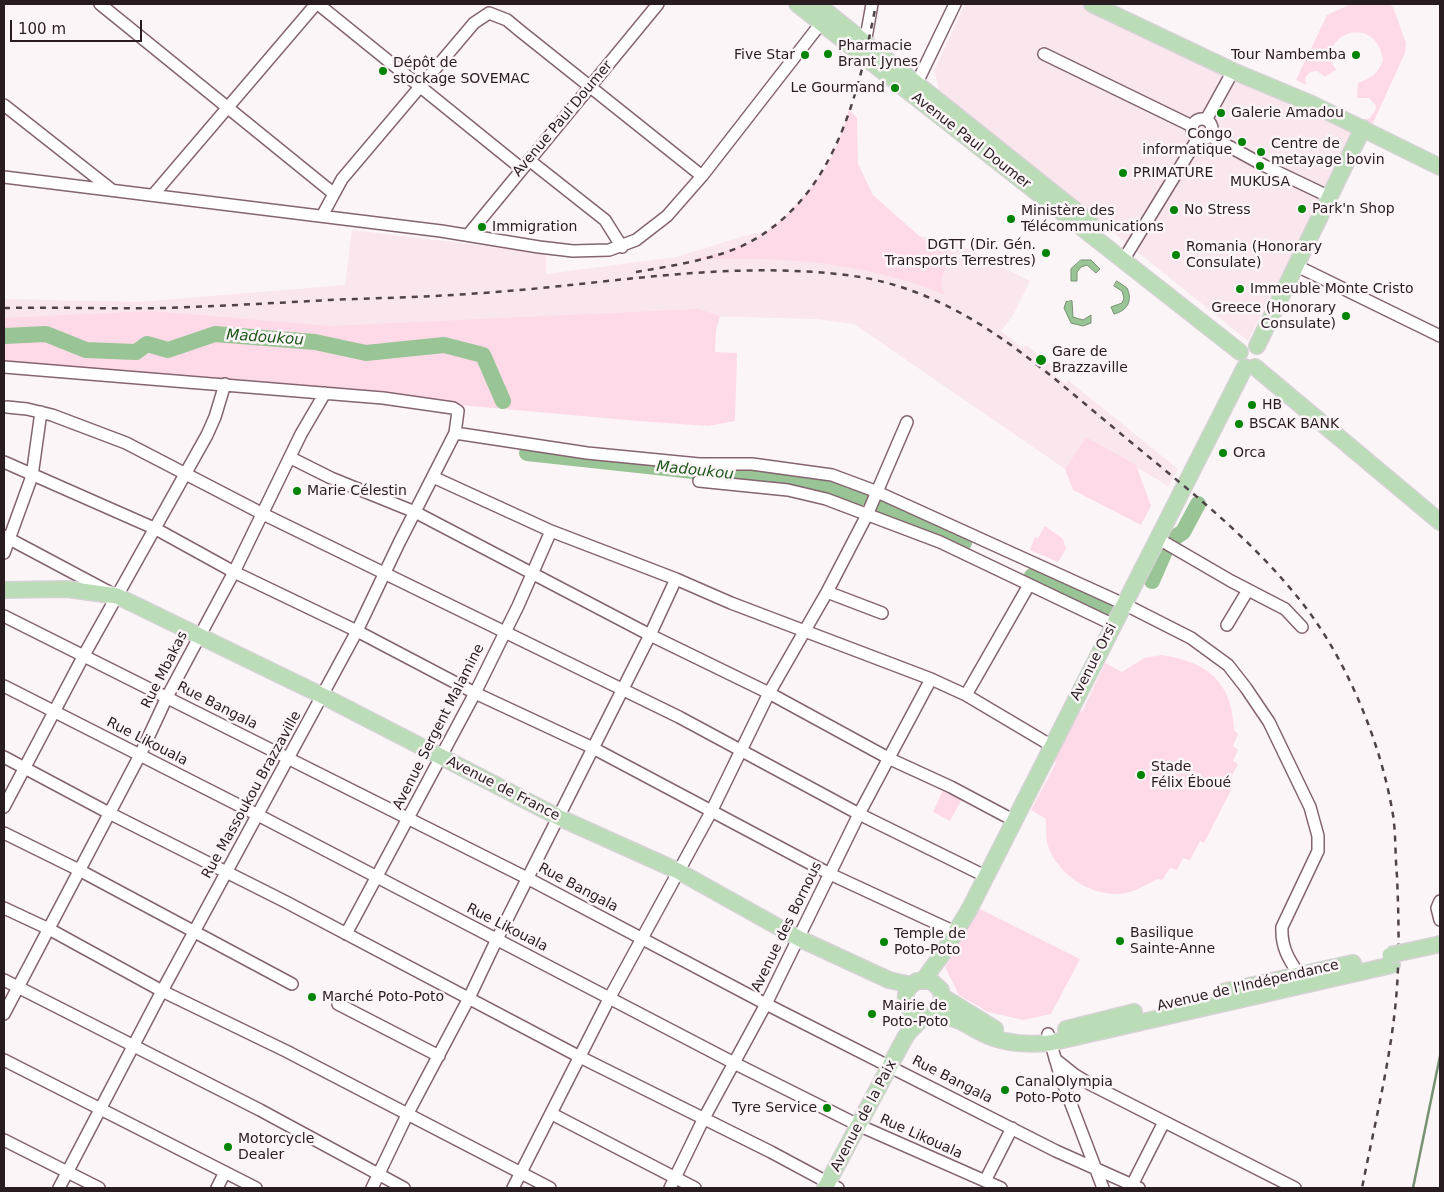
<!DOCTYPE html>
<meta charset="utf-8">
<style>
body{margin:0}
#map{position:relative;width:1444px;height:1192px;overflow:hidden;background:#fcf5f7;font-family:"DejaVu Sans",sans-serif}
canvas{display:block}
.frame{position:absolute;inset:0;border:5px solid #291c21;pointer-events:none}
.scale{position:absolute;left:10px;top:20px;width:132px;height:22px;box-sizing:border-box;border:2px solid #291c21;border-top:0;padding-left:6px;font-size:15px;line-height:18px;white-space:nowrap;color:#291c21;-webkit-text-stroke:4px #fcf5f7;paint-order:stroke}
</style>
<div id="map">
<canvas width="1444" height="1192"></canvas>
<div class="frame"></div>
<div class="scale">100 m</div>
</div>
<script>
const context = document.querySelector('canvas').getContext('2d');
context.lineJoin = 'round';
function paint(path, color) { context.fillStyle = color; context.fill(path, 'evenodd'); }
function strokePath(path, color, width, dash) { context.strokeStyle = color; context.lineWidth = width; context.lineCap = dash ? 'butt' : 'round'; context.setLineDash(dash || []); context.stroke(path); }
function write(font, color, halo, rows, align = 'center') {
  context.font = font + ' "DejaVu Sans",sans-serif'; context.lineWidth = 5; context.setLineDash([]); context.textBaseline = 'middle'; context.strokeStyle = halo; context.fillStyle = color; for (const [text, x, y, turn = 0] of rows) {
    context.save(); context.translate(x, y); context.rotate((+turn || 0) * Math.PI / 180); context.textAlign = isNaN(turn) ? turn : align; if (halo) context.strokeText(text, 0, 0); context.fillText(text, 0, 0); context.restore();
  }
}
const built = new Path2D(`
 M965,4H1089L1354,132L1248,341L940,93L934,71Z
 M829,220L954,242L1030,281L1012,317L1001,331L1023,348L1026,345L1056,369L1053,374L1066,384L1068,380L1178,469L1168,486L1086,437L1065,469L854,324L816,319L701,316L406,333L4,323V299L138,302L345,285L352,230L546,253V274L676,257L751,234Z`);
const green = new Path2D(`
 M1351,4H1389L1393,7L1406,43L1405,53L1372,125L1364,120L1370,118L1375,111L1376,106L1369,98H1357L1358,83C1371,78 1378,74 1383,60C1376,11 1314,35 1336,70L1325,77L1317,71L1310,72L1305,78L1306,85L1296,80L1327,15Z
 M849,110L857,118L858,164L873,195L927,243L952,253C947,265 935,284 946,295C861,261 780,256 689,260C709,256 729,251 748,243C777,230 818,185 832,156C839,142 844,125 849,110Z
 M699,309L720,316L716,330L715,352L737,353L735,421L708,426L638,421L225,384L4,367V318L151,311L330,326Z
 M1086,437L1136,465L1151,506L1141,525L1073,490L1065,469Z
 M1045,526L1063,539L1066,549L1058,562L1030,550L1035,537L1038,538Z
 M1162,655C1208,662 1232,682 1234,730L1238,734L1233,746L1238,750L1233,761L1238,764L1227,785L1232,788L1204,843L1200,841L1190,860L1183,858L1177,870L1170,868L1162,880L1157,879C1149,883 1141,888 1133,891C1099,903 1055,876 1047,842C1046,835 1046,826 1046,819L1031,810L1056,763L1051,760L1076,710L1082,712L1105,663L1122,672L1144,658Z
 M944,788L962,799L950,821L933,812Z
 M976,907L1080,959L1051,1014L1023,1020L988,1012L959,995L945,967Z`);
const water = new Path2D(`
 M1081,260H1091L1100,269L1096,273L1087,265L1081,267L1077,272V281H1071V269Z
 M1117,281L1127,288C1133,301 1127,311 1114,314L1111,307L1122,303L1124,298L1122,291L1114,286Z
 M1072,301L1073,317L1083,320L1091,315V323L1083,326L1071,323L1064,308L1066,302Z`);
const stream = new Path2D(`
 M1413,1188L1440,1056`);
const river = new Path2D(`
 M4,336L46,334L86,350L136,352L147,344L168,350L215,334L315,342L366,353L444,345L483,355L503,401
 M527,453L795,482L862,497
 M879,505L964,543
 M1171,540L1183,532L1198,504
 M1032,576L1105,608
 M1152,581L1165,551`);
const minor = new Path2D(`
 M100,4L333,193
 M318,4L522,169
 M864,49L872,4
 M1044,54L1192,126
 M913,91L955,4
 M4,105L112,190
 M1192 129a10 10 0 1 1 20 0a10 10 0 1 1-20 0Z
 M1206,120L1233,71
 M1210,136L1265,166L1330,197
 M529,160L605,220L622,247
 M4,177L441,231L539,247L573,251L609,250L636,240L667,216L702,176L825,18
 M153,195L316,4
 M322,216L342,179L474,23L489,13L507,20L519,30L702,176
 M468,235L658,4
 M1127,254L1198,138
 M1297,266L1440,336
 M4,367L383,398L453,408L458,411L455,433L399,543L357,631L162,991L59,1188
 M7,407L27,409L52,415L126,443L263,514L679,717L859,814L985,876
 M455,433L587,453L699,464H752L832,475L875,491L1124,604L1191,638L1228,665L1246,688L1269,722L1310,807L1318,836V851L1282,927C1281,946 1288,959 1299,974
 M291,458L331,478L415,512L650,635L769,693L890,759L951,787L1013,820
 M4,462L156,529L234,572L357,631L475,693L591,747L830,874L955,932
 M433,477L551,531L676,579L731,603L931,679L966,695L1052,746
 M699,481L788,490L826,499L940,542L1114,625
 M4,536L111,593
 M1157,538L1231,581L1285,609L1302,627
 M4,553L32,476L41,412
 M827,592L882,613
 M4,616L527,878L766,1004L1056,1151L1139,1188
 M1227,625L1248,590
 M4,686L258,815L734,1063L858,1125L1001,1188
 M966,695L1029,585
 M4,757L109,813L286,902L580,1057L771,1152L838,1188
 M4,807L84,655L207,435L215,417L225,384
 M4,833L79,870L292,984
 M1440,901L1437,908L1440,920
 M4,908L49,929L162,991L286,1051L550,1188
 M346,934L475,693L518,606L551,531
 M4,980L260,1110L404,1188
 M338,1004L439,1056
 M4,1014L140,755L167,697L234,572L301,434L325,393
 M1048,1034L1060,1075L1103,1188
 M1055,1059L1075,1075L1090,1084L1295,1188
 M4,1060L256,1188
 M552,1114L695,1188
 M4,1140L99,1188
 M985,1181L1012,1128
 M1132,1185L1164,1122
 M217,1188L225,1172
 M372,1188L407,1115L469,998L497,939L650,635L676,579
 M513,1188L610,997L711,812L769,693L827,592L867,515L907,422
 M670,1188L703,1120L766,1004L859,814L931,679`);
const major = new Path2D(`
 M797,4L1240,352
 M817,4L1090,222
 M1092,4L1233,71L1312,104L1440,167
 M1257,346L1363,128
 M1255,367L1440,522
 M4,590L67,589L117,596L323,696L558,817L678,871L798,938L889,980L911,985
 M1427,947L1440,944
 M924,979L941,956L969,910L1245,367
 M1222,992L1353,963
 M943,997L995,1029
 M931,1016L942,1005L941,990L931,981H917C910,985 905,991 906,999C908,1024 939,1013 954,1019C964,1022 973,1029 982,1033C1003,1044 1027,1045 1050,1043L1392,965
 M1066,1029L1134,1012
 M825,1188L902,1043L908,1033L924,1017`);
const rail = new Path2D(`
 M636,272C670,266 719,259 750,242C836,195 859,92 876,4
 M4,308C58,307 112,309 167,308C221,306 275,303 329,300C380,298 431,297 482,293C604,285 724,260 846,275C954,288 1028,357 1108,423C1173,478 1241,528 1295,594C1344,652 1381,741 1393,815C1396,835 1395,856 1397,876C1399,923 1400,971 1394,1018C1387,1075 1373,1132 1362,1188`);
const majorBridge = new Path2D(`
 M1390,955L1427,947`);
const markers = [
 [828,54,5,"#008402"],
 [805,55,5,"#008402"],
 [1356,55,5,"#008402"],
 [383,71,5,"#008402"],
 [895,88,5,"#008402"],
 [1221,113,5,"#008402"],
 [1242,142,5,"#008402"],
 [1261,152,5,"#008402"],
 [1260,166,5,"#008402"],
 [1123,173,5,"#008402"],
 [1302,209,5,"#008402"],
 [1174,210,5,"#008402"],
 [1011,219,5,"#008402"],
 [482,227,5,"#008402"],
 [1046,253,5,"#008402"],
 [1176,255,5,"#008402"],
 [1240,289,5,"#008402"],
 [1346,316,5,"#008402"],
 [1041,360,6,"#008402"],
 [1252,405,5,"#008402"],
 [1239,424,5,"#008402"],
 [1223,453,5,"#008402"],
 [297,491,5,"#008402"],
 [1141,775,5,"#008402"],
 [1120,941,5,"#008402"],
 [884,942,5,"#008402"],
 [312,997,5,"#008402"],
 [872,1014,5,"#008402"],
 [1005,1090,5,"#008402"],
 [827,1108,5,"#008402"],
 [228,1147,5,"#008402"]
];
const poiNames = [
 ["Pharmacie",838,46],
 ["Brant Jynes",838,62],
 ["Five Star",795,55,"right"],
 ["Tour Nambemba",1346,55,"right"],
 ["Dépôt de",393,63],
 ["stockage SOVEMAC",393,79],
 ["Le Gourmand",885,88,"right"],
 ["Galerie Amadou",1231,113],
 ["Congo",1232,134,"right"],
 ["informatique",1232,150,"right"],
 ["Centre de",1271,144],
 ["metayage bovin",1271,160],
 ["PRIMATURE",1133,173],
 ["MUKUSA",1260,182,"center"],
 ["Park'n Shop",1312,209],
 ["No Stress",1184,210],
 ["Ministère des",1021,211],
 ["Télécommunications",1021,227],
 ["Immigration",492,227],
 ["DGTT (Dir. Gén.",1036,245,"right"],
 ["Transports Terrestres)",1036,261,"right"],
 ["Romania (Honorary",1186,247],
 ["Consulate)",1186,263],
 ["Immeuble Monte Cristo",1250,289],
 ["Greece (Honorary",1336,308,"right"],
 ["Consulate)",1336,324,"right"],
 ["Gare de",1052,352],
 ["Brazzaville",1052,368],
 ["HB",1262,405],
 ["BSCAK BANK",1249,424],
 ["Orca",1233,453],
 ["Marie Célestin",307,491],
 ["Stade",1151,767],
 ["Félix Éboué",1151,783],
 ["Basilique",1130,933],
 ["Sainte-Anne",1130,949],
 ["Temple de",894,934],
 ["Poto-Poto",894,950],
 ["Marché Poto-Poto",322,997],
 ["Mairie de",882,1006],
 ["Poto-Poto",882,1022],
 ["CanalOlympia",1015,1082],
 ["Poto-Poto",1015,1098],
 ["Tyre Service",817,1108,"right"],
 ["Motorcycle",238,1139],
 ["Dealer",238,1155]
];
const streetNames = [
 ["Avenue Paul Doumer",563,119,-50],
 ["Avenue Paul Doumer",971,141,38],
 ["Avenue Orsi",1094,662,-63],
 ["Rue Mbakas",165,670,-63],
 ["Rue Bangala",217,706,27],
 ["Avenue Sergent Malamine",439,727,-63],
 ["Rue Likouala",147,742,27],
 ["Avenue de France",503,789,27],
 ["Rue Massoukou Brazzaville",252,795,-61],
 ["Rue Bangala",578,888,28],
 ["Avenue des Bornous",787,927,-64],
 ["Rue Likouala",507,928,27],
 ["Avenue de l'Indépendance",1248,986,-13],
 ["Rue Bangala",952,1080,27],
 ["Avenue de la Paix",864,1116,-62],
 ["Rue Likouala",921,1137,24]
];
const waterNames = [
 ["Madoukou",265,338,4],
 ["Madoukou",695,471,6]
];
paint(built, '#f9e7ed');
paint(green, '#fed9e7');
paint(water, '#99c495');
strokePath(water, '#779272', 1);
strokePath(stream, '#779272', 2.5);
strokePath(river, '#99c495', 16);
strokePath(minor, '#846470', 14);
strokePath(major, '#d4d2d3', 18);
strokePath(minor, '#fff', 11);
strokePath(major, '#badcb7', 15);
strokePath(rail, '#4f4347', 2.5, [6, 6]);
strokePath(majorBridge, '#d4d2d3', 18, []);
strokePath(majorBridge, '#badcb7', 15);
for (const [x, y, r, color] of markers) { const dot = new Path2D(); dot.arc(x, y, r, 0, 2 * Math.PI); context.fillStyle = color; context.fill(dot); strokePath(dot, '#fcf5f7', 2); }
write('14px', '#291c21', '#fcf5f7', poiNames, 'left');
write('14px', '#291c21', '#fcf5f7', streetNames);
write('italic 15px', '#1c5619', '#fcf5f7', waterNames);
</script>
